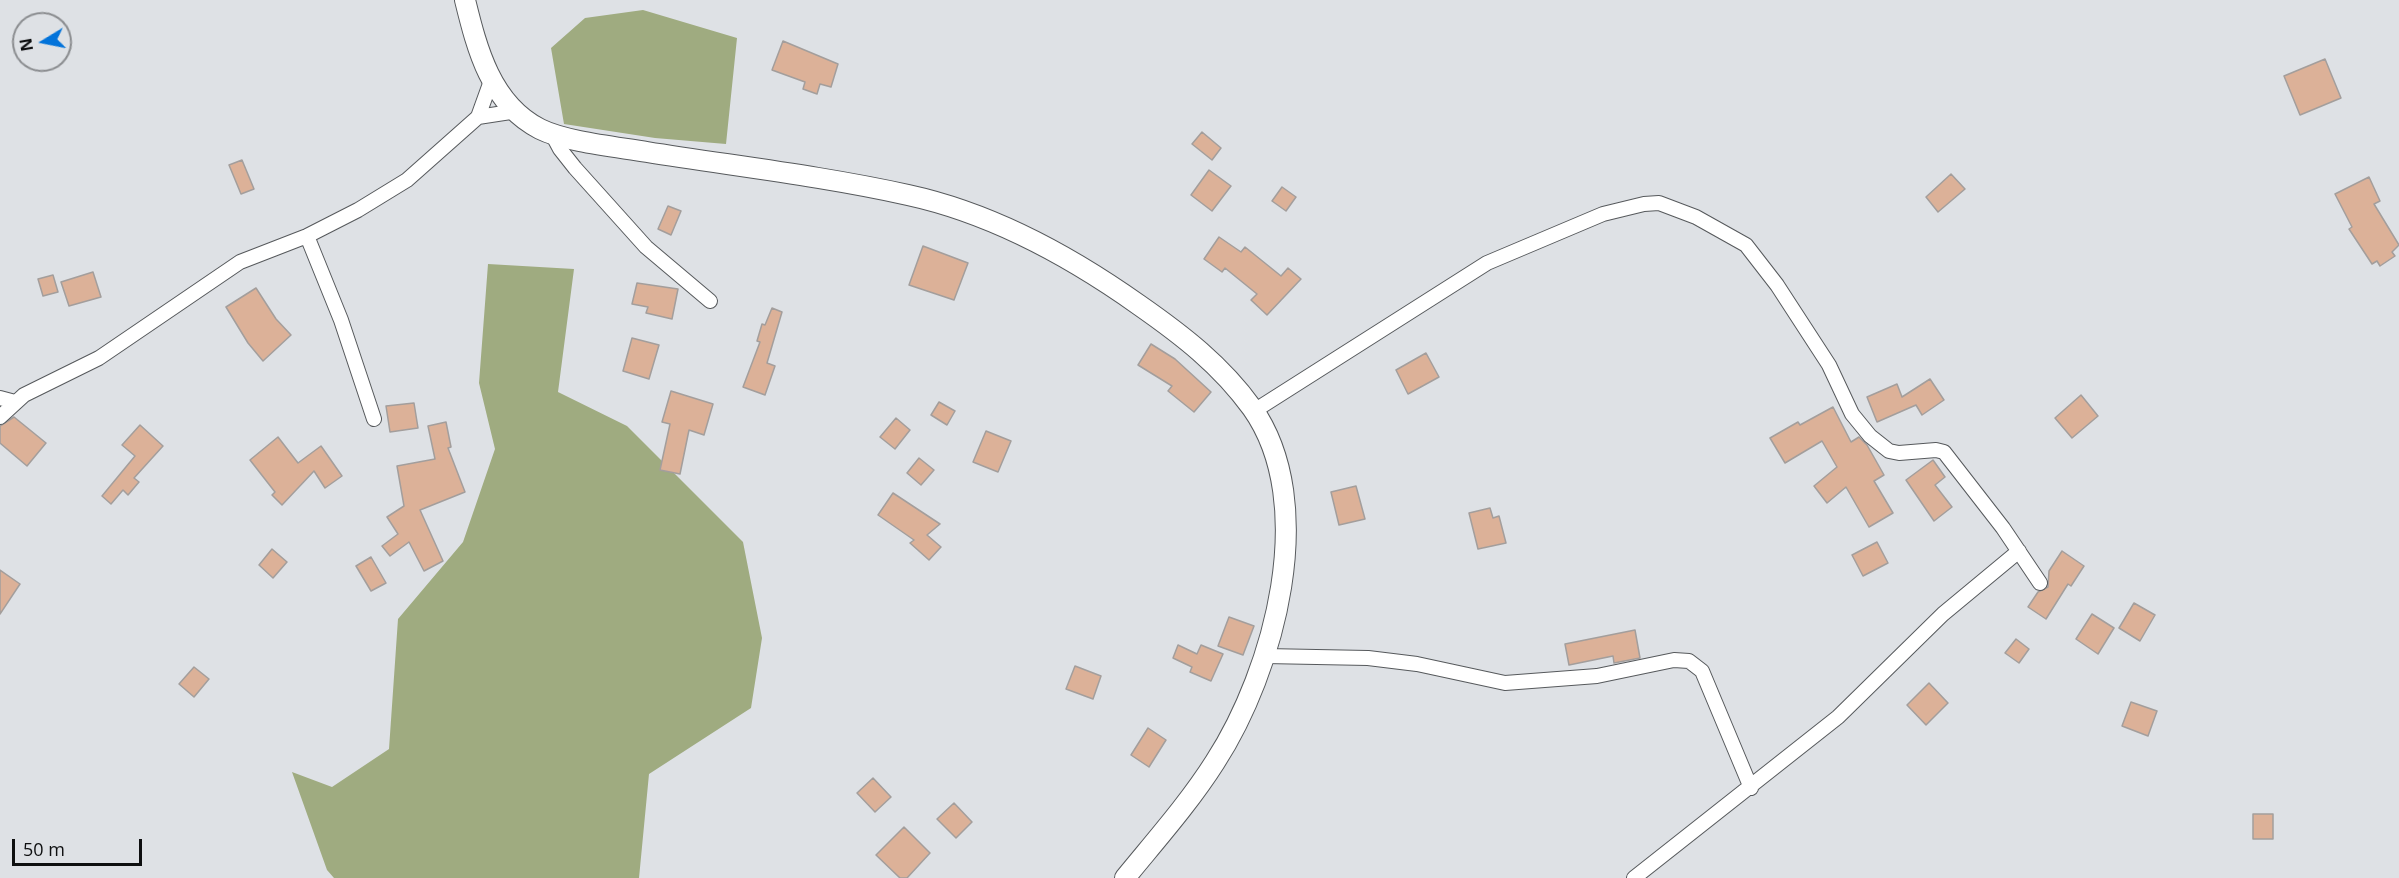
<!DOCTYPE html>
<style>
body{margin:0}
#map{position:relative;width:2399px;height:878px;overflow:hidden;background:#dee1e5;font-family:"Open Sans",sans-serif}
canvas{display:block}
.north{position:absolute;left:12px;top:12px;width:60px;height:60px;box-sizing:border-box;background:#dee1e5;border:2px solid #8b8d90;border-radius:50%;rotate:260deg;font-size:16px;font-weight:700;line-height:24px;text-align:center;color:#0e0f10}
.north::after{content:'';display:block;margin:auto;width:21px;height:27px;background:#0273da;clip-path:polygon(50% 0,100% 100%,50% 72%,0 100%)}
.scale{position:absolute;left:12px;top:839px;width:130px;height:27px;box-sizing:border-box;border:3px solid #0e0f10;border-top:0;padding-left:8px;font-size:18px;line-height:21px;white-space:nowrap;color:#0e0f10;-webkit-text-stroke:4px #dee1e5;paint-order:stroke}
</style>
<div id="map">
<canvas width="2399" height="878"></canvas>
<div class="north">N</div>
<div class="scale">50 m</div>
</div>
<script>
const context = document.querySelector('canvas').getContext('2d');
context.lineJoin = 'round';
function paint(path, color) { context.fillStyle = color; context.fill(path, 'evenodd'); }
function strokePath(path, color, width, dash) { context.strokeStyle = color; context.lineWidth = width; context.lineCap = dash ? 'butt' : 'round'; context.setLineDash(dash || []); context.stroke(path); }
const forest = new Path2D(`
 M643,10L737,38L726,144L655,138L564,124L551,48L585,18Z
 M488,264L574,269L558,392L627,426L743,542L762,638L751,708L649,774L639,878H334L327,870L292,772L332,787L389,749L398,619L463,542L495,449L479,383Z`);
const building = new Path2D(`
 M783,41L838,64L831,87L820,84L817,94L803,89L805,82L772,70Z
 M2325,59L2341,98L2300,115L2284,76Z
 M1202,132L1221,148L1212,160L1192,144Z
 M242,160L254,189L241,194L229,165Z
 M1209,170L1231,186L1212,211L1191,195Z
 M1951,174L1965,189L1938,212L1926,197Z
 M2369,177L2380,201L2374,204L2399,245L2392,252L2395,256L2380,266L2377,261L2372,264L2349,229L2352,227L2335,194Z
 M1282,187L1296,197L1286,211L1272,201Z
 M668,206L681,211L671,235L658,229Z
 M1219,237L1241,252L1245,247L1281,276L1288,268L1301,279L1267,315L1251,300L1257,294L1225,268L1222,272L1204,259Z
 M923,246L968,263L954,300L909,285Z
 M93,272L101,297L69,306L61,282Z
 M53,275L58,292L43,296L38,279Z
 M637,283L678,289L672,319L646,313L648,307L632,304Z
 M256,288L276,319L291,335L263,361L248,343L226,307Z
 M772,308L782,312L767,363L775,366L765,395L743,387L760,342L757,341L762,324L765,325Z
 M632,338L659,345L649,379L623,371Z
 M1151,344L1175,359L1211,392L1194,412L1168,391L1172,386L1138,365Z
 M1426,353L1439,377L1408,394L1396,370Z
 M1930,379L1944,400L1922,415L1916,405L1877,422L1867,397L1897,384L1902,397Z
 M671,391L713,404L704,435L689,430L680,474L660,470L670,424L662,422Z
 M2081,395L2098,416L2072,438L2055,418Z
 M939,402L955,411L947,425L931,415Z
 M414,403L418,428L390,432L386,406Z
 M1833,407L1851,442L1859,437L1867,445L1884,475L1874,481L1893,513L1869,527L1846,487L1827,503L1814,486L1837,467L1822,441L1785,463L1770,438L1798,422L1800,425Z
 M14,417L46,443L27,466L0,443V426Z
 M896,418L910,430L895,449L880,437Z
 M446,422L451,447L448,448L465,492L420,510L443,561L424,571L409,542L390,556L382,546L398,534L387,517L404,506L397,466L435,459L428,426Z
 M140,425L163,446L134,478L139,482L128,495L123,490L111,504L102,496L135,456L122,445Z
 M986,431L1011,441L998,472L973,462Z
 M278,437L298,463L321,446L342,476L325,488L314,471L282,505L272,495L275,492L250,460Z
 M919,458L934,470L921,485L907,473Z
 M1933,460L1945,477L1935,485L1952,507L1934,521L1906,480Z
 M1356,486L1365,519L1339,525L1331,492Z
 M893,493L940,524L927,535L941,547L929,560L910,543L914,540L878,515Z
 M1490,508L1493,518L1499,516L1506,543L1478,549L1469,513Z
 M1877,542L1888,563L1863,576L1852,555Z
 M272,549L287,562L273,578L259,565Z
 M2062,551L2084,566L2071,586L2068,584L2046,619L2028,607L2038,592L2048,587L2049,571Z
 M371,557L386,583L371,591L356,566Z
 M0,570L20,584L0,614Z
 M2134,603L2155,615L2140,641L2119,628Z
 M2092,614L2114,628L2098,654L2076,639Z
 M1229,617L1254,626L1243,655L1218,646Z
 M1635,630L1640,658L1614,663L1613,656L1569,665L1565,644Z
 M2016,639L2029,649L2019,663L2005,653Z
 M1178,645L1197,654L1201,645L1223,654L1211,681L1190,672L1192,667L1173,658Z
 M1075,666L1101,676L1093,699L1066,689Z
 M194,667L209,679L194,697L179,684Z
 M1929,683L1948,703L1926,725L1907,705Z
 M2131,702L2157,711L2148,736L2122,726Z
 M1148,728L1166,740L1149,767L1131,755Z
 M873,778L891,797L875,812L857,793Z
 M954,803L972,822L956,838L937,819Z
 M2253,814H2273V839H2253Z
 M904,827L930,853L907,878H900L876,855Z`);
const street = new Path2D(`
 M478,117L517,111
 M552,134L560,149L575,168L646,247L710,301
 M307,236L341,320L374,419
 M0,398L15,402
 M1254,411L1487,263L1603,214L1644,204L1659,203L1696,217L1746,245L1777,285L1829,365L1852,414L1870,436L1889,451L1899,453L1936,450L1944,452L2003,528L2040,583
 M0,417L24,395L99,358L240,262L307,236L358,210L407,180L478,117L491,81
 M1265,656L1368,658L1417,664L1505,683L1597,676L1674,660L1689,661L1702,671L1751,788
 M1634,878L1838,717L1943,614L2019,551`);
const secondary = new Path2D(`
 M465,0C477,49 491,104 540,129C566,142 618,147 647,152C734,166 822,176 908,195C991,213 1070,256 1139,305C1182,335 1221,365 1252,408C1320,504 1274,671 1215,762C1189,803 1156,840 1125,878`);
paint(forest, '#9fab80');
paint(building, '#dcb198');
strokePath(building, '#a39e9c', 1.5);
strokePath(street, '#56595c', 16);
strokePath(secondary, '#56595c', 22);
strokePath(street, '#fff', 14);
strokePath(secondary, '#fff', 20);
</script>
